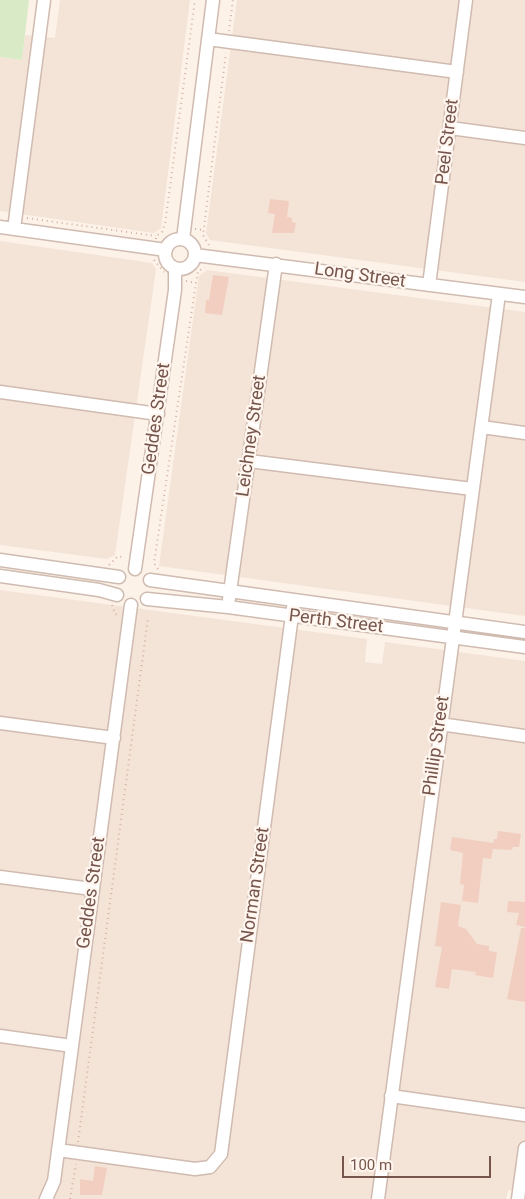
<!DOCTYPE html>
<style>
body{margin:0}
#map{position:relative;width:525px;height:1199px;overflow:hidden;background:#fcf2e8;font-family:Roboto,sans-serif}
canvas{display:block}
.scale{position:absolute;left:342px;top:1156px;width:149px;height:22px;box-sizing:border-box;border:2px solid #76564c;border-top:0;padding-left:6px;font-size:15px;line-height:18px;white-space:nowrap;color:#76564c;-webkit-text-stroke:4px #fff6ef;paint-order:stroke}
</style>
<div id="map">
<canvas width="525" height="1199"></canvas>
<div class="scale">100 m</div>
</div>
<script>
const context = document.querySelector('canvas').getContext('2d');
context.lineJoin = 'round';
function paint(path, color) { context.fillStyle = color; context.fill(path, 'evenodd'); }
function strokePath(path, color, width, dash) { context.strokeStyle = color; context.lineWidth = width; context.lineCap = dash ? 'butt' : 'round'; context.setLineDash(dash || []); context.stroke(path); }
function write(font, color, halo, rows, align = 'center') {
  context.font = font + ' Roboto,sans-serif'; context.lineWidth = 4.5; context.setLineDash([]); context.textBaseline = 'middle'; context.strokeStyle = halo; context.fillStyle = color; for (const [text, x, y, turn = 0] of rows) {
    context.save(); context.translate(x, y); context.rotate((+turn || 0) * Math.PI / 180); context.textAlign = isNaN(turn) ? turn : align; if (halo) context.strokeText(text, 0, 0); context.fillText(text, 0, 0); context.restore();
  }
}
const residential = new Path2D(`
 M60,0H190L161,228L154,233L0,211V57L22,60L25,35L55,38Z
 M237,0H525V282L210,240L206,233Z
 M0,241L152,263L156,269L115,555L107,559L0,545Z
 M207,270L525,312V616L159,566L199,276Z
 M0,590L367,639L365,662L382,664L385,642L525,661V1192L508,1190L506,1199H0Z`);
const green = new Path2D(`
 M0,0H29L22,60L0,57Z`);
const building = new Path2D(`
 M270,199L289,201L287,217L292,218V222L296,223L294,233H272L275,214L268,213Z
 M213,275L229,277L222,315L205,313L206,300H209Z
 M498,831L521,834L519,847H513L512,850L493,849L491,859L483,858L478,903L462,901L464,885L460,884L463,853L450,850L452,837L493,843L494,839H497Z
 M508,901L525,902V927L516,925L519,913L507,912Z
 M441,902L461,905L458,926L466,929L477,944L489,946V951L497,952L493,978L475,975L476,972L452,969L449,989L435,987L442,947L435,946Z
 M521,928H525V1002L507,999Z
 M95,1166L107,1168L102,1195H80V1179L93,1181Z`);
const path = new Path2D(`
 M229,31L233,0
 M27,218L156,236
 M195,229L204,230
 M156,239V236L162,232L165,224L195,0
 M209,245L203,235L226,53
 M154,260L164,272
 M186,281L196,283
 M109,565L118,556L125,558
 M158,569L154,563L196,283L198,271L205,268
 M112,605L115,614L118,615
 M78,1142L148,618
 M70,1199L76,1164`);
const minor = new Path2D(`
 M208,39L457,72
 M450,128L525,138
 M0,227L166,250
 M14,229L44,0
 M183,239L213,0
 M165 254a15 15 0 1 1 30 0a15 15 0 1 1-30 0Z
 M195,255L525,297
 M429,285L466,0
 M0,392L158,414
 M482,427L525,433
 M249,461L472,489
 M0,560L119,577
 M135,569L175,290V268
 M0,576L99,590L117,595
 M150,580L525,632
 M147,599L228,607L525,647
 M229,599L276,264
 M0,723L114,738
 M440,724L525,736
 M0,877L92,889
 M0,1036L72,1046
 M391,1096L525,1115
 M58,1150L195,1169L210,1167L221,1154L294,600
 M46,1199L54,1181L131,605
 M378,1199L499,294
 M518,1199L525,1148`);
const streetNames = [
 ["Peel Street",448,142,-83],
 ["Long Street",360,276,8],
 ["Geddes Street",157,419,-82],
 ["Leichney Street",252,436,-82],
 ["Perth Street",336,622,7],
 ["Phillip Street",437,746,-82],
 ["Norman Street",256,885,-82],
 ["Geddes Street",92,893,-82]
];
paint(residential, '#f4e3d7');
paint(green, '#d9eac6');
paint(building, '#f1cec0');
strokePath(minor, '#d0bbb0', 15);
strokePath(path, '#d6b1a3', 2, [1, 4]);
strokePath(minor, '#fff', 12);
write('18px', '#76564c', '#fff6ef', streetNames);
</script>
